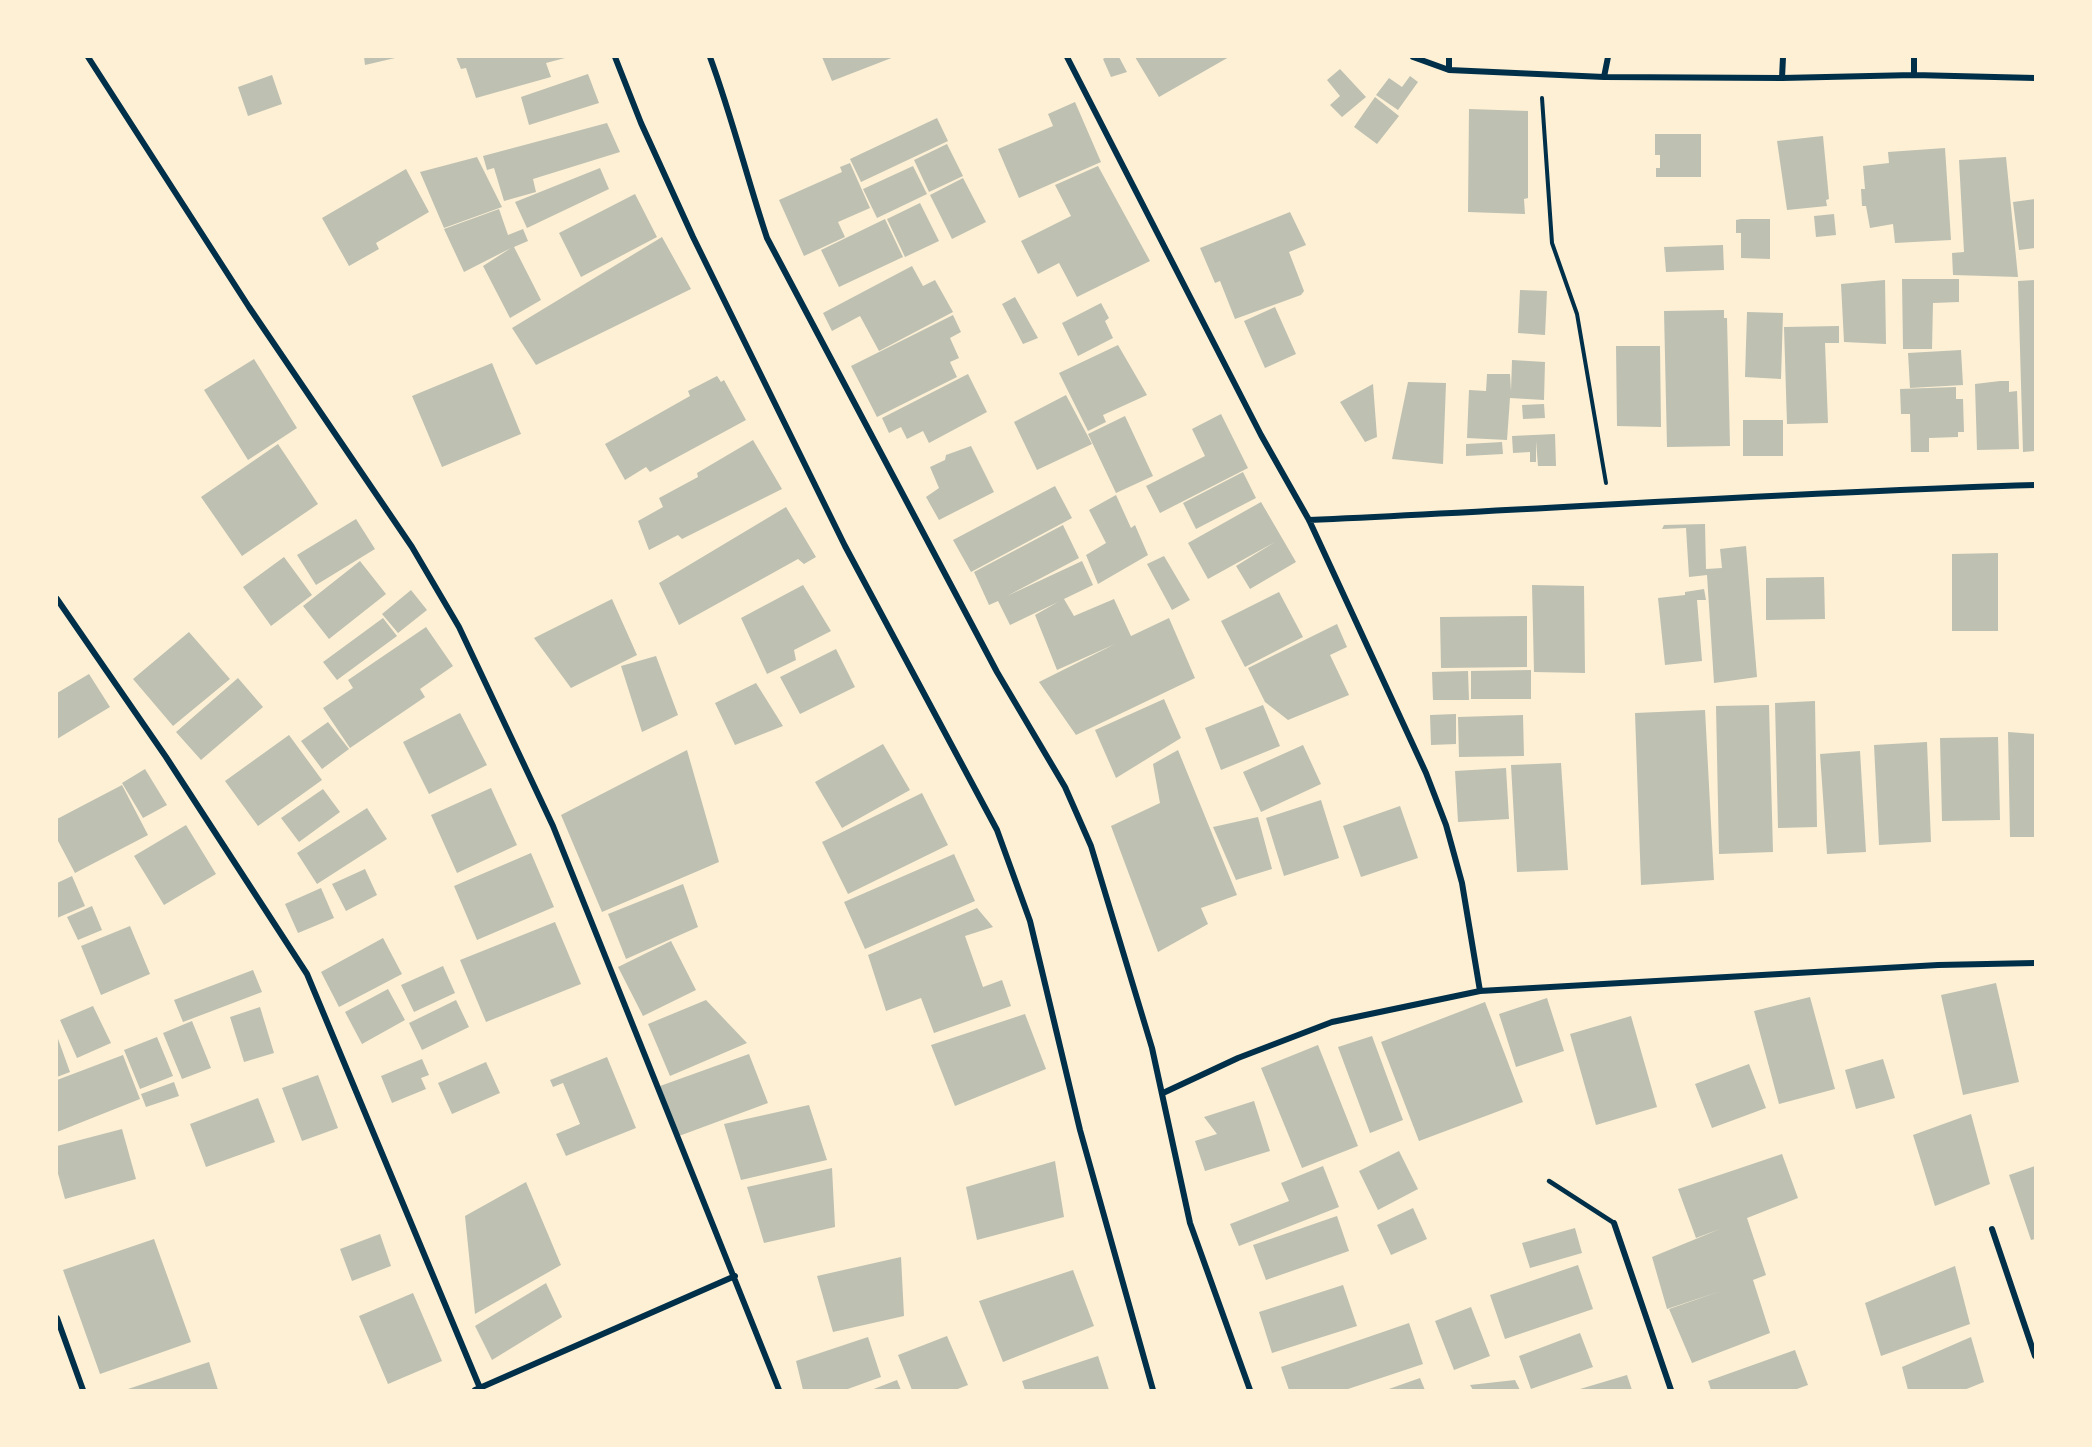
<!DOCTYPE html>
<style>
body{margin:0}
#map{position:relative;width:2092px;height:1447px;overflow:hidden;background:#fdf0d5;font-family:"Source Sans 3",sans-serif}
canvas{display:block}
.frame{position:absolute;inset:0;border:58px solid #fdf0d5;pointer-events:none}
</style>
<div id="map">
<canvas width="2092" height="1447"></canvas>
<div class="frame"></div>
</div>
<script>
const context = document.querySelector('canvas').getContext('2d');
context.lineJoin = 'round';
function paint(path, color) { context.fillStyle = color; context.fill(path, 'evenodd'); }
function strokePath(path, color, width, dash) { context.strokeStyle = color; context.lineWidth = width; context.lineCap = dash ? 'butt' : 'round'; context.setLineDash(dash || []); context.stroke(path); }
const building = new Path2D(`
 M364,57H395V58L365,65Z
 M456,57H565V58L546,63L551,77L476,98L466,68L461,69Z
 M822,57H894L832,81Z
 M1106,57H1119L1127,72L1111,77L1103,59Z
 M1135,57H1229L1159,97Z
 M1340,69L1366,97L1342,117L1330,105L1340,96L1327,80Z
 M588,74L599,103L529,125L521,97Z
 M272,75L282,104L248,116L238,87Z
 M1410,76L1418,82L1398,110L1376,95L1389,78L1402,87Z
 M1375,97L1399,116L1377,144L1354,127Z
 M1075,102L1101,162L1019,198L998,149L1053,126L1048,114Z
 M1469,109L1528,111V198L1524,199L1525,214L1468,212Z
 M937,118L948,141L861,182L850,159Z
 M607,123L620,152L533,179L536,192L504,201L494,168L487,170L483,156Z
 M1655,134H1701V177H1656V168H1660V155H1655Z
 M1823,136L1829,199L1826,200L1827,206L1787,210L1777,141Z
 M947,144L963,176L929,192L914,160Z
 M1945,148L1951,240L1895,243L1893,224L1870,228L1866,206H1862L1861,189H1865L1863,166L1889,163L1888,152Z
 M477,157L502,207L444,228L420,172Z
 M2006,157L2018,277L1953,275L1952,253L1964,252L1959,160Z
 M850,163L870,208L838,222L845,237L804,256L779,200L842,172L840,167Z
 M913,166L927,194L877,218L863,189Z
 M1098,166L1150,261L1077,297L1059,263L1038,274L1021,241L1071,216L1055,185Z
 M600,168L609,189L527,228L515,202Z
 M406,169L429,212L376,243L379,249L349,266L322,218Z
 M963,178L986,222L952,239L930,195Z
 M635,194L657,237L581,277L559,233Z
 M2035,199V248L2019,250L2013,202Z
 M920,203L939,241L905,257L887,219Z
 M499,209L508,235L523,229L528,241L514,247L541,300L510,318L483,266L511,248L464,272L444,229Z
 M1290,212L1306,245L1289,252L1304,291L1301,295L1235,319L1220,281L1215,283L1200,248Z
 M1834,214L1836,235L1816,237L1814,216Z
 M885,219L903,257L839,287L821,250Z
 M1741,219H1770V259L1741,258V233H1736V220Z
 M662,237L691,289L536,365L512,328Z
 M1723,245L1724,270L1666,272L1664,247Z
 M912,266L923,286L935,280L953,312L879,351L860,316L832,331L823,313Z
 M1902,279H1959V302L1933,303L1932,349H1903Z
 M1885,280L1886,344L1844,342L1841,284Z
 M2035,280V451L2023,452L2018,281Z
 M1520,290L1547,291L1545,335L1518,333Z
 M1015,297L1038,338L1023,344L1002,304Z
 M1101,303L1109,318L1105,321L1113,338L1078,356L1062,323Z
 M1275,307L1296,354L1265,368L1244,321Z
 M1724,310V318H1727L1730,446L1667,447L1664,311Z
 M1747,312L1783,313L1781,379L1745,377Z
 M953,315L961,332L950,338L959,358L950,362L957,377L877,417L851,366Z
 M1839,326V343H1825L1828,423L1787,424L1784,327Z
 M1118,345L1147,395L1103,415L1106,422L1088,431L1059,373Z
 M1616,346H1660L1661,427L1617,426Z
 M1961,350L1963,385L1910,388L1908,353Z
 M254,359L297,428L248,460L204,390Z
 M1512,360L1545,362L1544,400L1510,398L1507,440L1467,438L1469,390L1486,391L1487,374H1510L1511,391Z
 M492,363L521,434L442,467L412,396Z
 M968,374L987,412L929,443L923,431L907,439L901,427L889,433L882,418Z
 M717,376L721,382L724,380L746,420L650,472L646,467L625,480L605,444L690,396L688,391Z
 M2000,381H2009V392L2017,391L2019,449L1977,450L1975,384Z
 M1408,382L1446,383L1443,464L1392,459Z
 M1373,384L1377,437L1365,442L1340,402Z
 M1956,387V399H1963L1964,432H1958V437L1929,438V452H1911L1910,414H1901L1900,389Z
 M1066,395L1092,444L1037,470L1014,422Z
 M1544,404L1545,418L1523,419L1522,405Z
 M1221,414L1248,468L1160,513L1146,486L1205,456L1192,429Z
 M1125,416L1153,476L1116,493L1088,434Z
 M1743,420H1783V456H1743Z
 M1555,434L1556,466H1538L1536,441V462H1530V452L1513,453L1512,436Z
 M753,440L782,489L682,539L678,535L649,550L638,521L663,507L659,498L698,477L697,473Z
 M1502,442L1503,454L1466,456V444Z
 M278,444L318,504L242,556L201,497Z
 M971,446L994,492L939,520L926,497L939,488L930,467L945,460L946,455Z
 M1243,472L1256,498L1196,529L1183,503Z
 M1055,486L1072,518L971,572L953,540Z
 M1116,495L1131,528L1135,525L1148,555L1098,584L1086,555L1106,543L1089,510Z
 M1261,502L1296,562L1250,589L1236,566L1275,542L1208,579L1188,543Z
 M786,507L816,557L804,564L798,559L679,625L659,583Z
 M356,519L375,549L316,585L297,555Z
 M1705,524L1706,569L1722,568L1720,549L1746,546L1757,677L1714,683L1707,575L1689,577L1686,528L1662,529L1664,525Z
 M1063,525L1079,558L1007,596L1082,561L1093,585L1064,599L1074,616L1114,599L1131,636L1169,618L1195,678L1076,735L1039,682L1115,644L1057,670L1035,615L1058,602L1010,625L998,601L989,605L974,572Z
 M1998,553V631H1952V554Z
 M1164,556L1190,600L1172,610L1147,564Z
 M284,557L312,595L271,626L243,587Z
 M360,561L386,594L329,639L303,606Z
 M1824,577L1825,619L1766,620V578Z
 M803,585L831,631L794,650L796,660L767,674L741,618Z
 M1532,585L1584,586L1585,673L1534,672Z
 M1704,589L1706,600H1697L1702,661L1665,665L1658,598L1685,595V592Z
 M411,590L427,610L398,633L382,614Z
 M1279,592L1303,637L1245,667L1221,621Z
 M612,599L637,655L571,688L534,638Z
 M1527,616V667L1441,668L1440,617Z
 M383,618L397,636L337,680L323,662Z
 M1337,624L1347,647L1330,655L1349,695L1288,720L1265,702L1248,668Z
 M426,627L453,666L420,689L425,697L350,748L323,708L353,688L348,680Z
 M189,632L230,679L173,726L133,679Z
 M836,649L855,687L800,714L780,677Z
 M656,656L678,715L642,732L621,666Z
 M1531,670V699H1471V671Z
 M1468,671L1469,700H1433L1432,672Z
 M89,674L110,707L57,739V693Z
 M238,678L263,707L201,760L176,732Z
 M756,683L783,726L735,745L715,703Z
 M1164,699L1181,738L1116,778L1095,730Z
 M1815,701L1817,827L1778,828L1775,703Z
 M1263,705L1280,746L1221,770L1205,728Z
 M1769,705L1773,852L1719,854L1716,706Z
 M1705,710L1714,880L1641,885L1635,713Z
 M460,713L487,765L429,794L403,742Z
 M1456,714V744L1431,745L1430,715Z
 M1523,715L1524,756L1459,757L1458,717Z
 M328,722L349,749L322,769L301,741Z
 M2008,732L2035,734V837H2010Z
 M289,735L322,780L258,826L225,781Z
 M1998,737L2000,820L1942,821L1940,738Z
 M1927,742L1931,842L1879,845L1874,745Z
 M883,744L910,790L842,828L815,782Z
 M1303,745L1321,784L1261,812L1243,772Z
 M687,750L719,862L602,912L561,815Z
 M1178,750L1237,895L1201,908L1208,924L1158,952L1111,826L1160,803L1153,764Z
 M1860,751L1866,852L1827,854L1820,754Z
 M1561,763L1568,870L1517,872L1511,765Z
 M1506,768L1509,819L1458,822L1455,771Z
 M145,769L167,805L143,818L122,783Z
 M122,785L148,835L75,873L57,839V819Z
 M491,788L517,845L457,873L431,815Z
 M323,789L340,812L299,842L281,818Z
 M922,793L948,845L848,894L822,842Z
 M1321,800L1339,858L1284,876L1266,818Z
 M1400,806L1418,858L1361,877L1343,826Z
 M367,808L387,839L317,884L297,853Z
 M1258,817L1272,869L1236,880L1213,827Z
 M186,825L216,874L164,905L134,856Z
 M531,853L554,907L477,940L454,886Z
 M954,854L975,901L865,949L844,902Z
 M365,869L377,895L346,911L332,884Z
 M72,876L85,906L57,918V883Z
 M683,884L698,927L626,959L608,914Z
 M321,888L334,918L298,933L285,904Z
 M92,906L102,930L78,940L67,917Z
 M977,908L993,927L965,936L983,987L1002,980L1011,1006L934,1033L921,998L886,1011L868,955Z
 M555,922L581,984L486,1022L460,960Z
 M130,926L150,974L101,995L81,946Z
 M383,938L402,974L339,1007L321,972Z
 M671,941L696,990L643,1016L618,967Z
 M443,966L455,993L414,1012L401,985Z
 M253,970L262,992L183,1022L174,1000Z
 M1996,983L2019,1082L1963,1095L1941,995Z
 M388,989L405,1020L362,1044L345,1012Z
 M1810,997L1835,1089L1779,1104L1754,1011Z
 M1547,998L1564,1051L1516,1067L1499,1014Z
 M456,1000L469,1027L422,1050L409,1023Z
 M706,1000L747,1043L670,1076L648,1024Z
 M1485,1002L1523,1102L1419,1141L1381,1042Z
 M93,1006L111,1043L77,1058L60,1020Z
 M260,1007L274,1053L244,1062L230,1017Z
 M1025,1014L1046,1069L955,1106L931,1045Z
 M1631,1016L1657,1107L1596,1125L1570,1034Z
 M192,1021L211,1068L182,1079L163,1033Z
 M57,1036L70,1072L57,1077Z
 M1372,1036L1403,1120L1370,1133L1338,1047Z
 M157,1037L173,1076L140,1089L124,1050Z
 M1318,1045L1358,1146L1302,1168L1261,1068Z
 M749,1054L768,1103L679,1136L660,1086Z
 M123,1055L140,1099L57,1132V1080Z
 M607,1057L636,1128L566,1156L556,1134L580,1124L563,1083L553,1087L550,1080Z
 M422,1059L429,1075L421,1078L426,1089L392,1103L381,1076Z
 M1883,1059L1895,1098L1856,1109L1845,1070Z
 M486,1062L500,1093L452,1114L438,1083Z
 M1749,1064L1766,1108L1712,1128L1695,1084Z
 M318,1075L338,1128L302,1141L282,1088Z
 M174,1082L179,1096L146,1107L141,1094Z
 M258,1098L275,1142L206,1167L190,1124Z
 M1254,1101L1270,1151L1205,1171L1195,1141L1217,1134L1204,1117Z
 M809,1105L827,1160L741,1180L724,1124Z
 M1971,1114L1990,1184L1935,1206L1913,1135Z
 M122,1129L136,1179L65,1199L57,1170V1146Z
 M1399,1151L1418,1189L1378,1210L1359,1171Z
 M1782,1154L1798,1198L1747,1218L1766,1275L1753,1280L1770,1333L1692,1363L1669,1309L1721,1291L1667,1309L1652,1257L1720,1229L1696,1238L1678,1189Z
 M1055,1161L1064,1217L977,1240L966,1187Z
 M1323,1166L1339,1207L1239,1246L1230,1224L1289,1201L1281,1183Z
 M2035,1166V1239L2031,1240L2009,1175Z
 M832,1168L835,1227L764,1243L747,1187Z
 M526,1182L561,1265L475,1314L465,1216Z
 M1413,1208L1427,1239L1391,1255L1377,1225Z
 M1337,1216L1349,1251L1266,1280L1253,1245Z
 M1575,1228L1582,1253L1530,1268L1522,1243Z
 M380,1234L391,1266L352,1281L340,1249Z
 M154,1239L191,1342L100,1374L63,1270Z
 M901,1257L904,1316L833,1332L817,1276Z
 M1578,1265L1593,1309L1505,1339L1490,1295Z
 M1955,1266L1970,1324L1881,1356L1865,1303Z
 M1073,1270L1094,1326L1003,1362L979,1301Z
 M546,1283L562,1317L492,1360L475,1326Z
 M1343,1285L1357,1326L1272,1353L1259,1312Z
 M413,1293L442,1361L388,1384L359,1316Z
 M1471,1307L1490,1356L1454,1370L1435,1321Z
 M1409,1323L1423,1364L1345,1390H1289L1281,1367Z
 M1580,1333L1593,1367L1531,1389L1519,1356Z
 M947,1336L968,1385L955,1390H912L898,1355Z
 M868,1337L881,1377L845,1390H803L796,1361Z
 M1971,1337L1984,1382L1964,1390H1908L1902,1367Z
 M1795,1350L1808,1385L1794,1390H1711L1708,1381Z
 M1098,1356L1109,1390H1025L1022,1381Z
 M209,1362L218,1390H125Z
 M1627,1375L1632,1390H1580V1389Z
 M1420,1378L1425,1390H1386Z
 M897,1380L901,1390H871Z
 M1515,1380L1520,1390H1473L1470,1385Z`);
const path = new Path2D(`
 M1542,98L1552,243L1577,314L1606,483`);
const service = new Path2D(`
 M1549,1181L1614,1223`);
const minor = new Path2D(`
 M88,57L249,307L412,547L459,627L553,826L779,1390
 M615,57L641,123L693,237L845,546L997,830L1030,921L1080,1130L1153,1390
 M710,57C732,117 747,178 767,238L997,672L1065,787L1091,846L1152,1048L1190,1223L1250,1390
 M1067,57L1261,435L1309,520L1426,773L1446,825L1462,883L1480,991
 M1413,57L1449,70L1604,77L1782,78L1914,75L2035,78
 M1449,57V70
 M1914,75V57
 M1604,77L1608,57
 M1782,78L1783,57
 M1309,520C1551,509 1793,492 2035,485
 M57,599L166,757L307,974L480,1388
 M1163,1093L1238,1058L1332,1022L1480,991L1938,965L2035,963
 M1614,1223L1671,1390
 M1992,1229L2035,1356
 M57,1318L83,1390
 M475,1390L735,1276`);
paint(building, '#bec0b2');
strokePath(path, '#003049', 4);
strokePath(service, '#003049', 4.5);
strokePath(minor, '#003049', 6);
</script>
